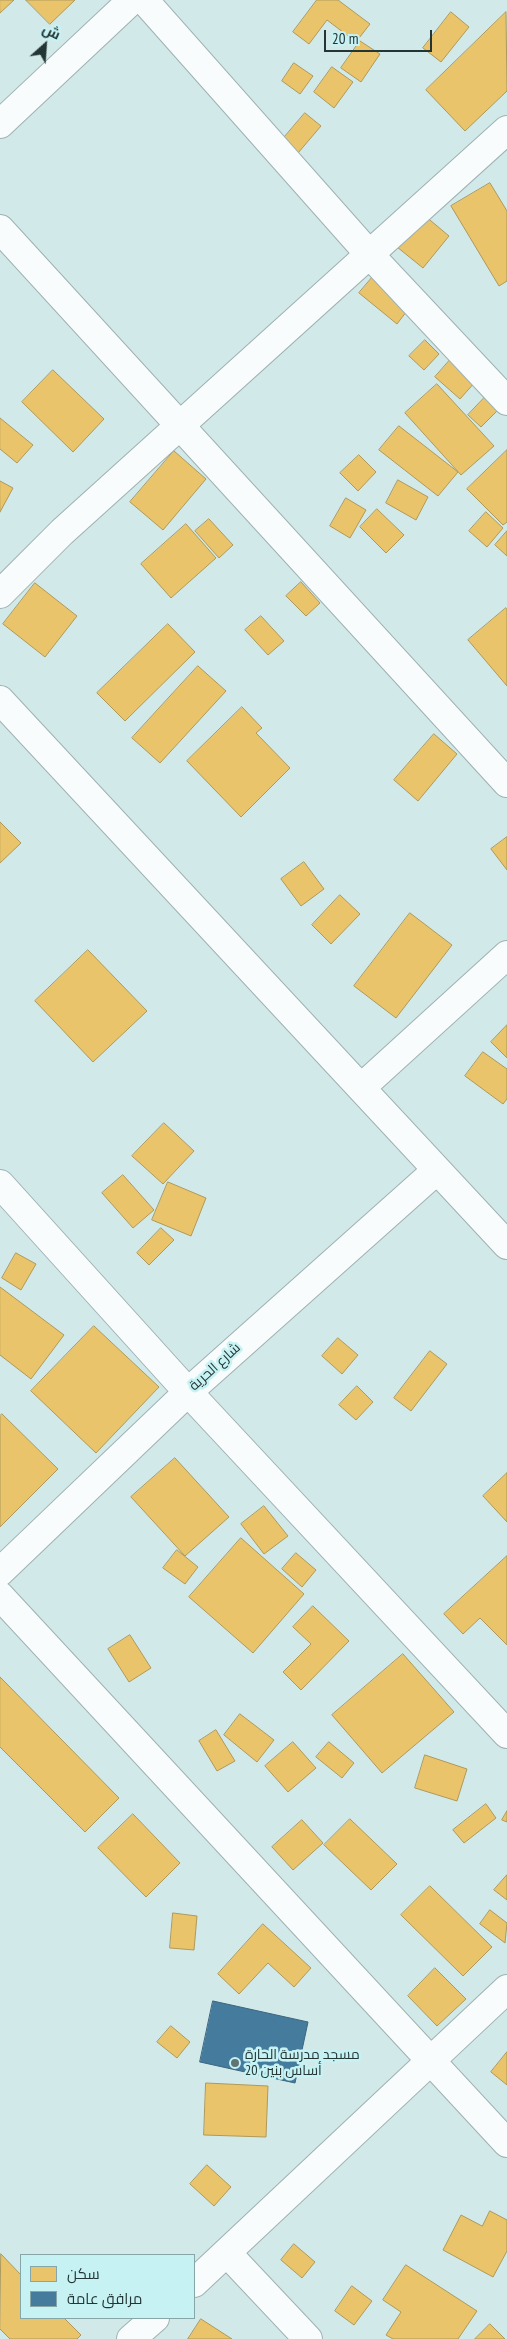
<!DOCTYPE html>
<meta charset="utf-8">
<style>
body{margin:0}
#map{position:relative;width:507px;height:2339px;overflow:hidden;background:#d2e9ea;font-family:"PT Sans Narrow",Cairo,sans-serif}
canvas{display:block}
.legend{position:absolute;left:20px;top:2254px;width:175px;height:65px;box-sizing:border-box;background:#c7f2f4;border:1px solid #86a6a8;margin:0;padding:6px 9px;list-style:none;font-size:15px;color:#243535}
.legend li{display:flex;align-items:center;gap:10px;height:25px}
.legend b{width:25px;border:1px solid #86a6a8}
.north{position:absolute;left:20px;top:20px;width:50px;height:50px;-webkit-text-stroke:4px #c7f2f4;paint-order:stroke;rotate:26deg;font-size:14px;font-weight:700;line-height:20px;text-align:center;color:#243535}
.north::after{content:'';display:block;margin:auto;width:18px;height:22px;background:#243535;clip-path:polygon(50% 0,100% 100%,50% 72%,0 100%)}
.scale{position:absolute;left:324px;top:30px;width:108px;height:22px;box-sizing:border-box;border:2px solid #243535;border-top:0;padding-left:6px;font-size:15px;line-height:18px;white-space:nowrap;color:#243535;-webkit-text-stroke:4px #c7f2f4;paint-order:stroke}
</style>
<div id="map">
<canvas width="507" height="2339"></canvas>
<ul class="legend">
<li><b style="height:14px;background:#e9c46a"></b>سكن</li>
<li><b style="height:14px;background:#457b9d"></b>مرافق عامة</li>
</ul>
<div class="north">ش</div>
<div class="scale">20 m</div>
</div>
<script>
const context = document.querySelector('canvas').getContext('2d');
context.lineJoin = 'round';
function paint(path, color) { context.fillStyle = color; context.fill(path, 'evenodd'); }
function strokePath(path, color, width, dash) { context.strokeStyle = color; context.lineWidth = width; context.lineCap = dash ? 'butt' : 'round'; context.setLineDash(dash || []); context.stroke(path); }
function write(font, color, halo, rows, align = 'center') {
  context.font = font + ' "PT Sans Narrow",Cairo,sans-serif'; context.lineWidth = 5; context.setLineDash([]); context.textBaseline = 'middle'; context.strokeStyle = halo; context.fillStyle = color; for (const [text, x, y, turn = 0] of rows) {
    context.save(); context.translate(x, y); context.rotate((+turn || 0) * Math.PI / 180); context.textAlign = isNaN(turn) ? turn : align; if (halo) context.strokeText(text, 0, 0); context.fillText(text, 0, 0); context.restore();
  }
}
const homes = new Path2D(`
 M0,0H14L0,13Z
 M26,0H75L50,24Z
 M317,0H338L370,24L356,42L327,20L309,44L293,32Z
 M451,12L469,27L441,62L423,48Z
 M506,12L507,91L465,131L426,90Z
 M360,41L380,54L361,82L341,68Z
 M294,63L313,76L300,94L282,81Z
 M332,67L353,82L334,108L314,92Z
 M305,113L321,126L298,153L282,140Z
 M490,183L507,211V281L499,286L451,206Z
 M424,215L449,236L423,268L397,247Z
 M376,273L413,303L397,324L359,293Z
 M425,340L439,354L424,370L409,356Z
 M450,360L476,381L460,399L435,377Z
 M53,370L104,419L73,452L22,402Z
 M437,384L494,446L461,475L405,413Z
 M486,396L499,409L481,427L468,415Z
 M0,418L33,445L17,463L0,449Z
 M399,426L458,472L438,496L379,450Z
 M507,450V522L503,525L467,489Z
 M174,451L206,479L163,530L130,502Z
 M359,455L376,472L358,491L340,473Z
 M398,480L428,497L416,520L386,503Z
 M0,481L13,488L0,512Z
 M346,498L366,510L350,538L330,526Z
 M377,509L404,535L386,553L360,527Z
 M486,512L503,528L487,547L469,531Z
 M209,519L233,545L219,558L195,531Z
 M186,524L216,558L171,598L141,564Z
 M507,531V556L495,545Z
 M301,582L320,603L306,616L286,596Z
 M35,583L77,616L45,657L3,624Z
 M506,608L507,610V686L468,640Z
 M261,616L284,641L268,655L245,630Z
 M168,624L195,652L125,721L97,693Z
 M198,666L226,691L160,763L132,738Z
 M242,707L262,728L256,733L290,768L241,817L187,761Z
 M434,734L457,754L418,801L394,780Z
 M0,822L21,843L0,863Z
 M507,837V870L491,849Z
 M304,862L324,889L301,906L281,879Z
 M340,895L360,914L331,944L312,925Z
 M410,913L452,945L396,1018L354,986Z
 M88,950L147,1011L93,1062L35,1001Z
 M507,1025V1058L491,1042Z
 M483,1052L507,1069V1099L503,1104L465,1076Z
 M164,1123L194,1151L163,1184L132,1156Z
 M123,1175L154,1210L133,1228L102,1193Z
 M168,1182L206,1198L191,1236L152,1220Z
 M161,1228L174,1240L149,1265L137,1253Z
 M16,1253L36,1264L21,1290L2,1278Z
 M0,1287L64,1335L31,1379L0,1355Z
 M94,1326L159,1387L96,1453L31,1391Z
 M338,1338L358,1355L342,1374L322,1356Z
 M430,1351L447,1364L411,1411L394,1398Z
 M357,1386L373,1402L356,1420L339,1405Z
 M2,1414L58,1469L0,1527V1416Z
 M175,1458L229,1517L185,1556L131,1497Z
 M507,1473V1522L483,1496Z
 M264,1506L288,1536L264,1554L241,1524Z
 M241,1538L304,1594L253,1653L189,1597Z
 M177,1550L198,1567L185,1584L163,1568Z
 M296,1553L316,1570L302,1587L282,1569Z
 M507,1556V1645L480,1618L463,1634L444,1614Z
 M313,1606L349,1641L301,1690L283,1672L311,1644L293,1627Z
 M130,1635L151,1668L129,1682L108,1649Z
 M403,1654L454,1712L382,1773L332,1715Z
 M0,1677L119,1798L85,1832L0,1747Z
 M240,1714L274,1740L257,1762L224,1735Z
 M216,1730L235,1761L217,1771L199,1741Z
 M293,1742L316,1768L288,1792L265,1766Z
 M329,1742L354,1763L342,1778L316,1757Z
 M425,1755L467,1769L457,1801L415,1788Z
 M486,1804L496,1818L464,1843L453,1830Z
 M507,1811V1822L502,1820Z
 M133,1814L180,1863L146,1897L98,1848Z
 M350,1819L397,1864L371,1890L324,1845Z
 M302,1820L323,1843L293,1870L272,1847Z
 M507,1875V1900L494,1890Z
 M430,1886L492,1947L463,1976L401,1915Z
 M490,1910L507,1923L505,1943L480,1924Z
 M173,1913L197,1916L194,1950L170,1948Z
 M263,1924L311,1968L294,1987L268,1963L239,1994L218,1974Z
 M435,1968L466,1999L437,2026L408,1996Z
 M171,2026L190,2042L177,2058L157,2042Z
 M507,2052V2085L491,2072Z
 M206,2083L268,2086L266,2137L204,2135Z
 M207,2165L231,2187L214,2206L190,2184Z
 M490,2211L507,2220V2251L493,2277L443,2250L461,2215L482,2226Z
 M294,2244L315,2262L302,2278L281,2260Z
 M1,2254L21,2275V2318H64L81,2335L77,2339H10L0,2329Z
 M406,2265L477,2311L458,2339H393L386,2335L401,2312L383,2300Z
 M352,2286L372,2301L354,2325L335,2311Z
 M201,2319L232,2339H188Z
 M490,2324L505,2339H475Z`);
const public = new Path2D(`
 M213,2001L308,2022L295,2083L200,2062Z`);
const street = new Path2D(`
 M144,0L370,255L507,401
 M0,124L132,0
 M0,229L507,783
 M0,594L62,532L507,130
 M0,700L507,1245
 M362,1087L507,955
 M0,1184L188,1392L507,1734
 M0,1572L188,1392L437,1170
 M0,1596L507,2143
 M227,2253L308,2339
 M194,2283L507,1989
 M131,2339L155,2318`);
const markers = [
 [235,2063,5,"#617474"]
];
const streetNames = [
 ["شارع الحرية",215,1367,-42]
];
const poiNames = [
 ["مسجد مدرسة الحارة",245,2055],
 ["20 أساس بنين",245,2071]
];
paint(homes, '#e9c46a');
strokePath(homes, '#ae995a', 1);
paint(public, '#457b9d');
strokePath(public, '#3b667e', 1);
strokePath(street, '#9fb1b2', 30);
strokePath(street, '#f8fcfc', 28);
for (const [x, y, r, color] of markers) { const dot = new Path2D(); dot.arc(x, y, r, 0, 2 * Math.PI); context.fillStyle = color; context.fill(dot); strokePath(dot, '#c7f2f4', 2); }
write('14px', '#243535', '#c7f2f4', streetNames);
write('14px', '#243535', '#c7f2f4', poiNames, 'left');
</script>
